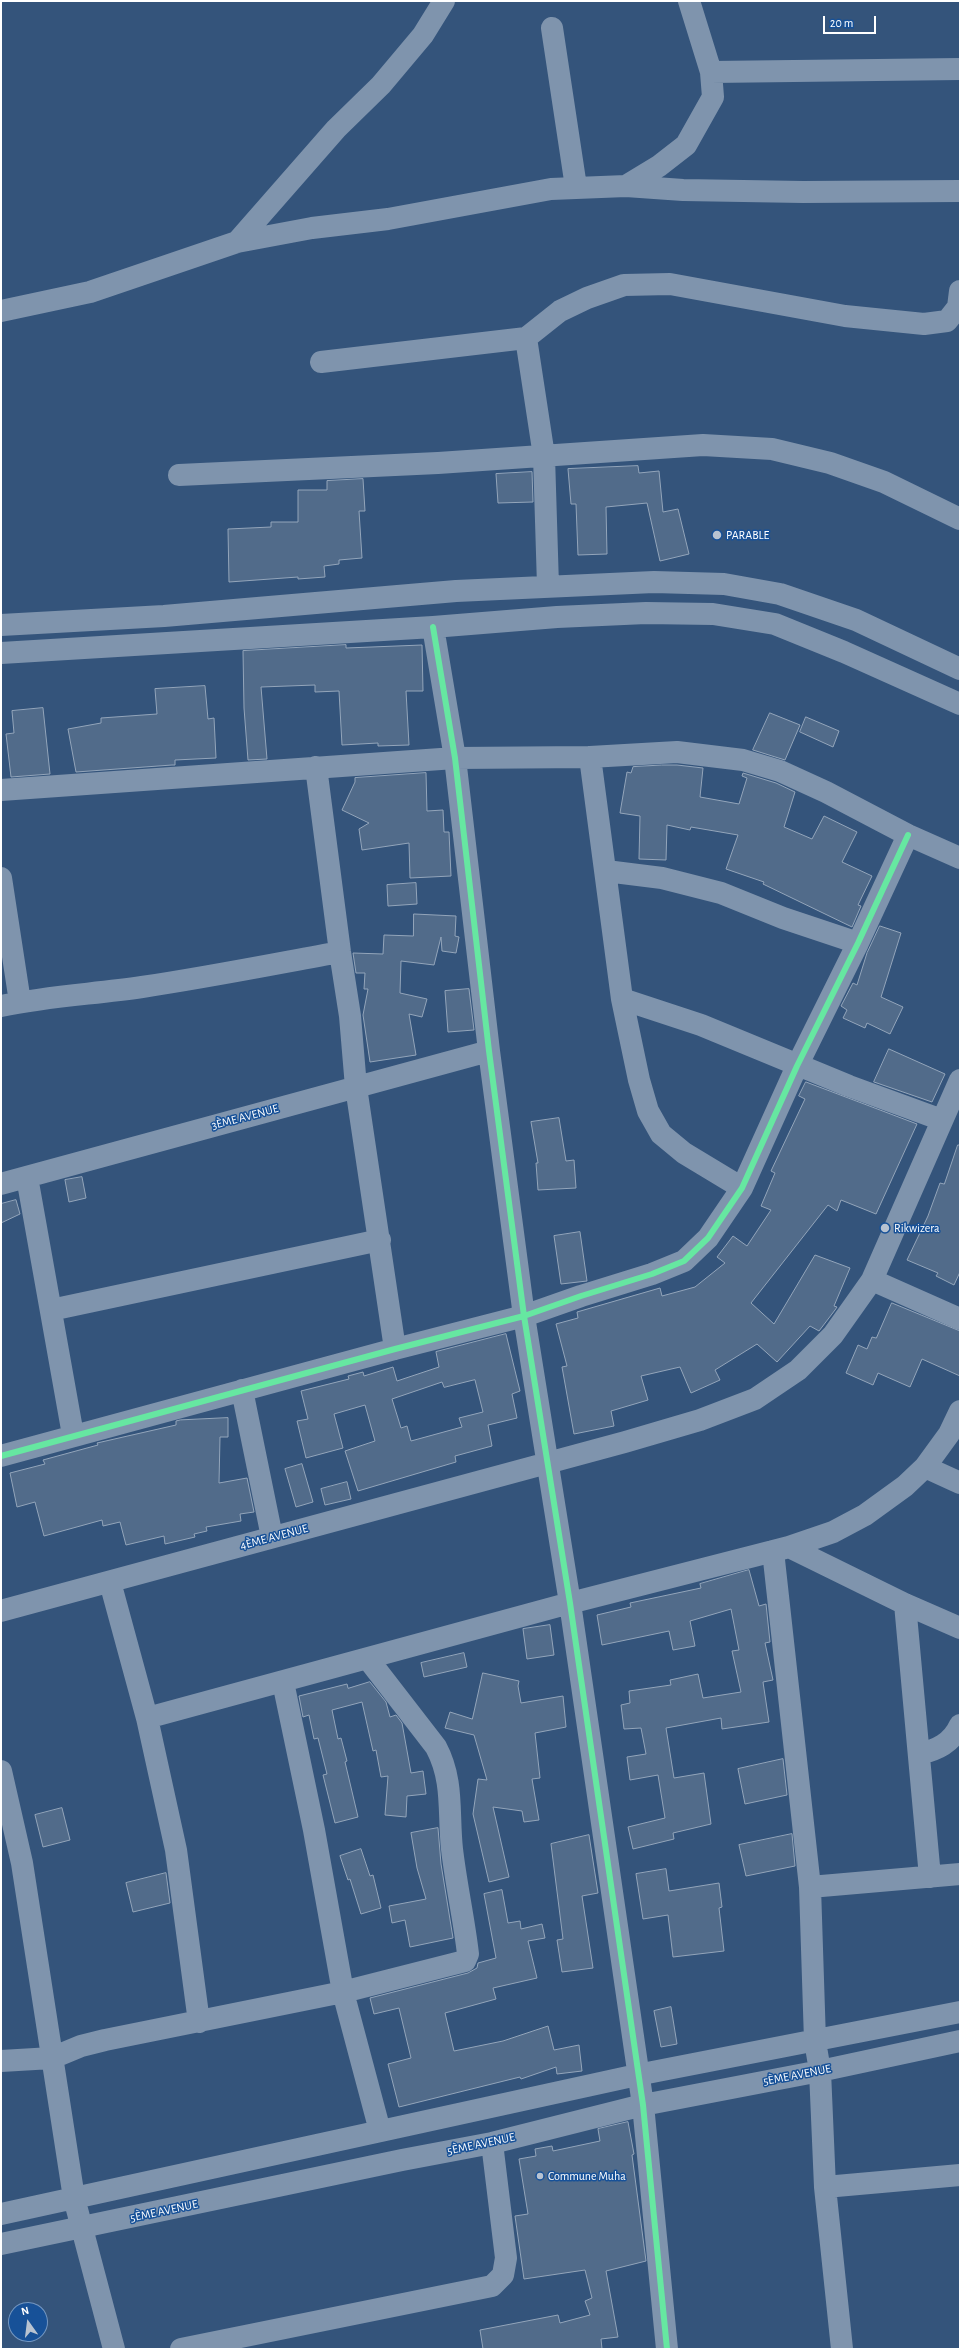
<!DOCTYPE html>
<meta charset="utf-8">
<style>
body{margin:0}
#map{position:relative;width:961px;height:2350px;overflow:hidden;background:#34547b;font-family:"Alegreya Sans",sans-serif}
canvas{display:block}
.frame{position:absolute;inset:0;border:2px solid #fff;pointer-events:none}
.north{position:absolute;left:8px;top:2302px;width:40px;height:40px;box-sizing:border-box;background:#175198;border:1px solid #7497c1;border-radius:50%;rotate:346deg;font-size:11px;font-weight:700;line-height:16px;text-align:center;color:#fff}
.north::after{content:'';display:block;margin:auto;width:14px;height:18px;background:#b8c3d1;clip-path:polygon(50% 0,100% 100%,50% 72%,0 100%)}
.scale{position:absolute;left:823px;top:16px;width:53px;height:18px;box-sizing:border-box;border:2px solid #fff;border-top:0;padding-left:5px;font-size:12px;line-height:14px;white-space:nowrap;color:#fff;-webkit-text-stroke:3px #175198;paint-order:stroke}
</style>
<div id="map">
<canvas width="961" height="2350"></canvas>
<div class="frame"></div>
<div class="north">N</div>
<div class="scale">20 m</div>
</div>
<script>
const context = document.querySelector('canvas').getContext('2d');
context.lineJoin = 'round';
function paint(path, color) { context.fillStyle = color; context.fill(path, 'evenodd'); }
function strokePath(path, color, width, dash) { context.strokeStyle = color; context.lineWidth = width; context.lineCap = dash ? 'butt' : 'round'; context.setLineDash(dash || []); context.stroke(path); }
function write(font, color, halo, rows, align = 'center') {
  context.font = font + ' "Alegreya Sans",sans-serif'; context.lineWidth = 3; context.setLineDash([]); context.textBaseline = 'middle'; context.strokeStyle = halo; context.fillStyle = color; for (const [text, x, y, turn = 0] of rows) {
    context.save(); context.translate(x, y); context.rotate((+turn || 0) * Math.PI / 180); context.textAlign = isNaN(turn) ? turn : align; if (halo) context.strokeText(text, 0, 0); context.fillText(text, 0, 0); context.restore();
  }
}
const building = new Path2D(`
 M638,466L639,473L659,471L663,512L678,509L689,554L660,561L647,503L606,507L607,554L578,555L576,504H571L568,469Z
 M532,472L533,502L498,503L496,474Z
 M363,479L365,511H359L362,558L339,560V564L324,566L325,577L298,579V577L229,582L228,529L271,527V522H298V490H327V481Z
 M346,645V648L422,645L423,691H406L409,745L378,746V743L342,745L339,691L315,692V685L261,687L267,759L248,760L244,708L243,651Z
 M205,686L208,719L214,718L216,758L175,760V765H172L76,772L68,729L101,723V718L157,714L155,689Z
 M43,708L50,774L11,777L6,734L14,733L12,711Z
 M770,713L800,725L785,760L753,750Z
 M806,717L839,731L833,747L800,732Z
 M662,765H677L703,768L700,797L739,804L747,778L742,776L743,773L776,783L795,792L784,827L812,839L824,816L857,832L842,862L872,876L858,905L861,906L852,927L763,884L764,882L726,869L738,835L691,827L690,830L667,825L666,860L639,859L640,816L620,813L627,772L631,773L633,767Z
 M426,773L427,811L443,810L444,832H449L451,876L410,878L409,843L362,850L359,829L369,823L342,810L355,782V778Z
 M416,883L417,904L388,906L387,885Z
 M414,914L456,916L455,936L459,937L456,953L442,951L441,937L434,965L401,961L400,993L427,999L422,1017L409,1014L416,1055L370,1062L363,1015L368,989H364L365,973H356L353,953L383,954L384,935L413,936Z
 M880,926L901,933L881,997L903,1007L890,1034L867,1023L865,1028L843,1018L847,1010L841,1006L853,983L857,985L867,953Z
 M469,989L474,1030L448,1032L445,991Z
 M889,1049L945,1074L932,1102L874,1082Z
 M806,1082L917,1124L876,1214L841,1200L837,1211L828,1205L751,1303L774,1324L815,1255L850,1268L834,1306L837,1307L835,1310L819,1331L810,1326L777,1362L757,1344L715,1370L720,1380L691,1393L680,1367L641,1376L648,1400L611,1411L614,1426L574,1434L562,1367L567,1366L556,1324L578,1318L577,1312L660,1288L662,1296L695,1287L725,1263L717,1257L733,1236L747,1246L771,1210L761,1206L775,1173L771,1171L805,1099L799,1096Z
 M559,1118L566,1161L574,1160L576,1188L538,1190L536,1163H538L531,1122Z
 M958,1145H960V1272L954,1285L936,1276L938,1273L907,1260L928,1216L940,1183L944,1184Z
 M82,1177L86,1198L69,1202L65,1180Z
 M16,1200L20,1214L1,1223V1204Z
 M580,1232L587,1281L561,1284L554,1236Z
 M892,1303L960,1331V1376L922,1359L910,1387L878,1373L873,1385L846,1373L858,1345L867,1349L872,1337L876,1338Z
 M506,1334L520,1391L512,1394L517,1418L488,1425L492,1446L455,1456L456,1462L358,1491L345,1451L375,1441L365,1405L334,1414L343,1448L306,1458L297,1421L308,1419L301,1391L349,1379L348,1376L363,1372L364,1376L393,1367L397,1381L439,1367L436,1352ZM475,1380L483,1412L459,1418L462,1427L411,1441L407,1426L401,1428L392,1399L442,1382L444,1387Z
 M228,1418V1437H220L219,1483L247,1478L254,1512L240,1514L241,1521L206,1527L207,1531L194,1534L195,1537L165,1544L164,1536L126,1545L120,1522L103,1526L102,1520L44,1536L35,1502L17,1507L10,1473L45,1464L43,1460L98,1445L97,1443L176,1425V1421L180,1420Z
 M302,1464L313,1502L296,1507L285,1469Z
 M347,1482L351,1499L325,1505L321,1489Z
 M749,1570L759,1606L766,1604L770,1642L765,1643L773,1680L763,1682L769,1722L722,1729L721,1718L666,1728L674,1778L704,1773L711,1824L673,1833L674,1839L633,1849L628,1827L665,1818L658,1775L630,1780L627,1757L646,1754L641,1728L624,1729L621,1705L630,1703L629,1691L671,1685L670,1680L698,1674L703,1698L741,1692L732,1651L739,1650L731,1609L690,1621L695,1646L673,1650L669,1631L602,1645L597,1615L631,1607L630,1603L701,1588L700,1584Z
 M550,1625L554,1655L527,1659L523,1629Z
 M464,1653L467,1667L424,1677L421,1663Z
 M483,1673L519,1681L518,1686L521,1703L563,1696L566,1727L535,1733L540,1778L532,1779L539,1820L524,1822L522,1811L493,1807L509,1877L489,1882L473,1814L478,1779L487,1780L474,1735L445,1728L450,1712L472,1719Z
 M370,1682L386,1702L390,1717L396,1715L402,1723L411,1773L423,1771L426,1794L407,1796L406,1817L385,1815L388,1776L381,1777L376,1750L373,1751L362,1702L332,1710L338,1739L341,1738L347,1761L345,1762L358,1817L335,1823L323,1775L327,1774L318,1738L314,1739L309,1715L303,1717L299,1696L347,1684L348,1688Z
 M783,1759L787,1795L745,1804L738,1769Z
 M62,1808L70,1840L43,1847L35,1815Z
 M438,1828L441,1864L453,1938L410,1947L405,1920L392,1923L389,1906L426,1899L417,1868L411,1833Z
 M792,1834L795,1866L746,1876L739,1845Z
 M589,1835L598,1893L582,1896L593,1968L562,1972L557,1940L563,1939L551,1844Z
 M361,1849L370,1876L373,1875L381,1908L361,1914L350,1879L348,1880L340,1856Z
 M666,1869L669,1891L719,1883L722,1907L719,1908L724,1951L673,1957L668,1915L643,1919L636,1874Z
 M166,1873L170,1903L133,1912L126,1883Z
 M502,1890L508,1923L520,1921L521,1929L542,1924L545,1938L528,1941L537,1978L493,1988L496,1999L445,2013L454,2051L503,2041L548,2026L554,2050L579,2045L582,2071L557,2074L556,2067L521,2079L520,2077L399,2107L388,2064L411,2058L399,2008L374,2014L370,1998L468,1973L477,1968L478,1963L496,1958L484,1894Z
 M671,2007L677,2044L661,2047L654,2011Z
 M628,2122L634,2154L632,2155L646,2261L606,2271L618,2337L601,2339L602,2349H483L480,2330L558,2315L560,2323L590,2315L585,2301L592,2298L585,2270L524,2279L515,2216L528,2214L519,2159L536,2156L535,2149L552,2146L553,2151L600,2141L598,2129Z`);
const minor = new Path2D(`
 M552,28L576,187
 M711,72L960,69
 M626,186L659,166L686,145L713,97L711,72L689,1
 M237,242L336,129L381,85L423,35L444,1
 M1,311L90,292L237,242L312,228L388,219L551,189L626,186L683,190L803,192L960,191
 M526,338L544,456L548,586
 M321,362L526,338L560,311L587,298L624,285L670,284L845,316L924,324L947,321L958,307L960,291
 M179,475L438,463L703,445L772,449L830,463L884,482L960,519
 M1,625L164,616L456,591L654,582L724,584L780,594L856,620L960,669
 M433,627L455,758L489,1051L524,1316L570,1603L643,2105L667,2349
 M1,653L433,627L557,617L646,613L713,614L775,624L844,652L960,704
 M590,757L622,999L639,1080L648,1111L661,1134L684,1153L742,1188
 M316,767L340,952L350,1016L356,1087L395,1349
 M1,790L455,758L590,757L677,752L743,760L780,771L826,792L908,835L960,858
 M606,871L662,878L721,893L783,918L858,943
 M1,878L20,1002
 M622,999L701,1025L849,1086L942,1120
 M1,1006C48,996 95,994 142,987C209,977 274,964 340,952
 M27,1177L73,1435
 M1,1184L489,1051
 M872,1280L960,1319
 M51,1310L380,1240
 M242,1390L272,1537
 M1,1456L395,1349L524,1316L581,1296L652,1274L684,1261L708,1238L742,1188L797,1066L858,943L908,835
 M925,1467L960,1483
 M789,1547L905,1604L960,1628
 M773,1551L810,1887L815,2041L820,2071L825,2187L842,2349
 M110,1582L147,1718L176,1850L199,2022
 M905,1604L930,1877
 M1,1611L625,1442L700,1420L755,1399L798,1370L833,1335L872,1280L960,1080
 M283,1682L314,1830L343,1992L380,2131
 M147,1718L570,1603L789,1547L833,1532L865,1515L905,1486L925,1467L949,1434L960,1411
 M919,1754C937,1750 952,1743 960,1725
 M1,1771L22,1863L74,2198L114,2349
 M810,1887L960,1874
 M1,2061L52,2058L81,2046L105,2040L343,1992L465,1961L468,1954C464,1919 456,1884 452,1849C448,1812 454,1781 436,1747L368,1659
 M825,2187L960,2175
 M1,2214L637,2075L960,2012
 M1,2244L402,2160L492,2143L643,2105L820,2071L960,2041
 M181,2349L492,2286L503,2275L506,2258L492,2143`);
const cycleway = new Path2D(`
 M433,627L455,758L489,1051L524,1316L570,1603L643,2105L667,2349
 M1,1456L395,1349L524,1316L581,1296L652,1274L684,1261L708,1238L742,1188L797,1066L858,943L908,835`);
const markers = [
 [717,535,5,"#b8c3d1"],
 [885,1228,5,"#b8c3d1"],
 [540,2176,4,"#b8c3d1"]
];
const poiNames = [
 ["PARABLE",726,535],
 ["Rikwizera",894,1228],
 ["Commune Muha",548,2176]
];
const streetNames = [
 ["3ÈME AVENUE",245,1117,-15],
 ["4ÈME AVENUE",274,1537,-15],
 ["5ÈME AVENUE",797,2075,-11],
 ["5ÈME AVENUE",481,2144,-12],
 ["5ÈME AVENUE",164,2211,-12]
];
paint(building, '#516b8a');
strokePath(building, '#93a5ba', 1);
strokePath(minor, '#7f94ad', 22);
strokePath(cycleway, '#66e7a1', 6);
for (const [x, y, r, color] of markers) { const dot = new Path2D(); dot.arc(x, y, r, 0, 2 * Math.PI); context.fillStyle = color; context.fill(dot); strokePath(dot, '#175198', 1.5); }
write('12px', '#fff', '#175198', poiNames, 'left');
write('12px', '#fff', '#175198', streetNames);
</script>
